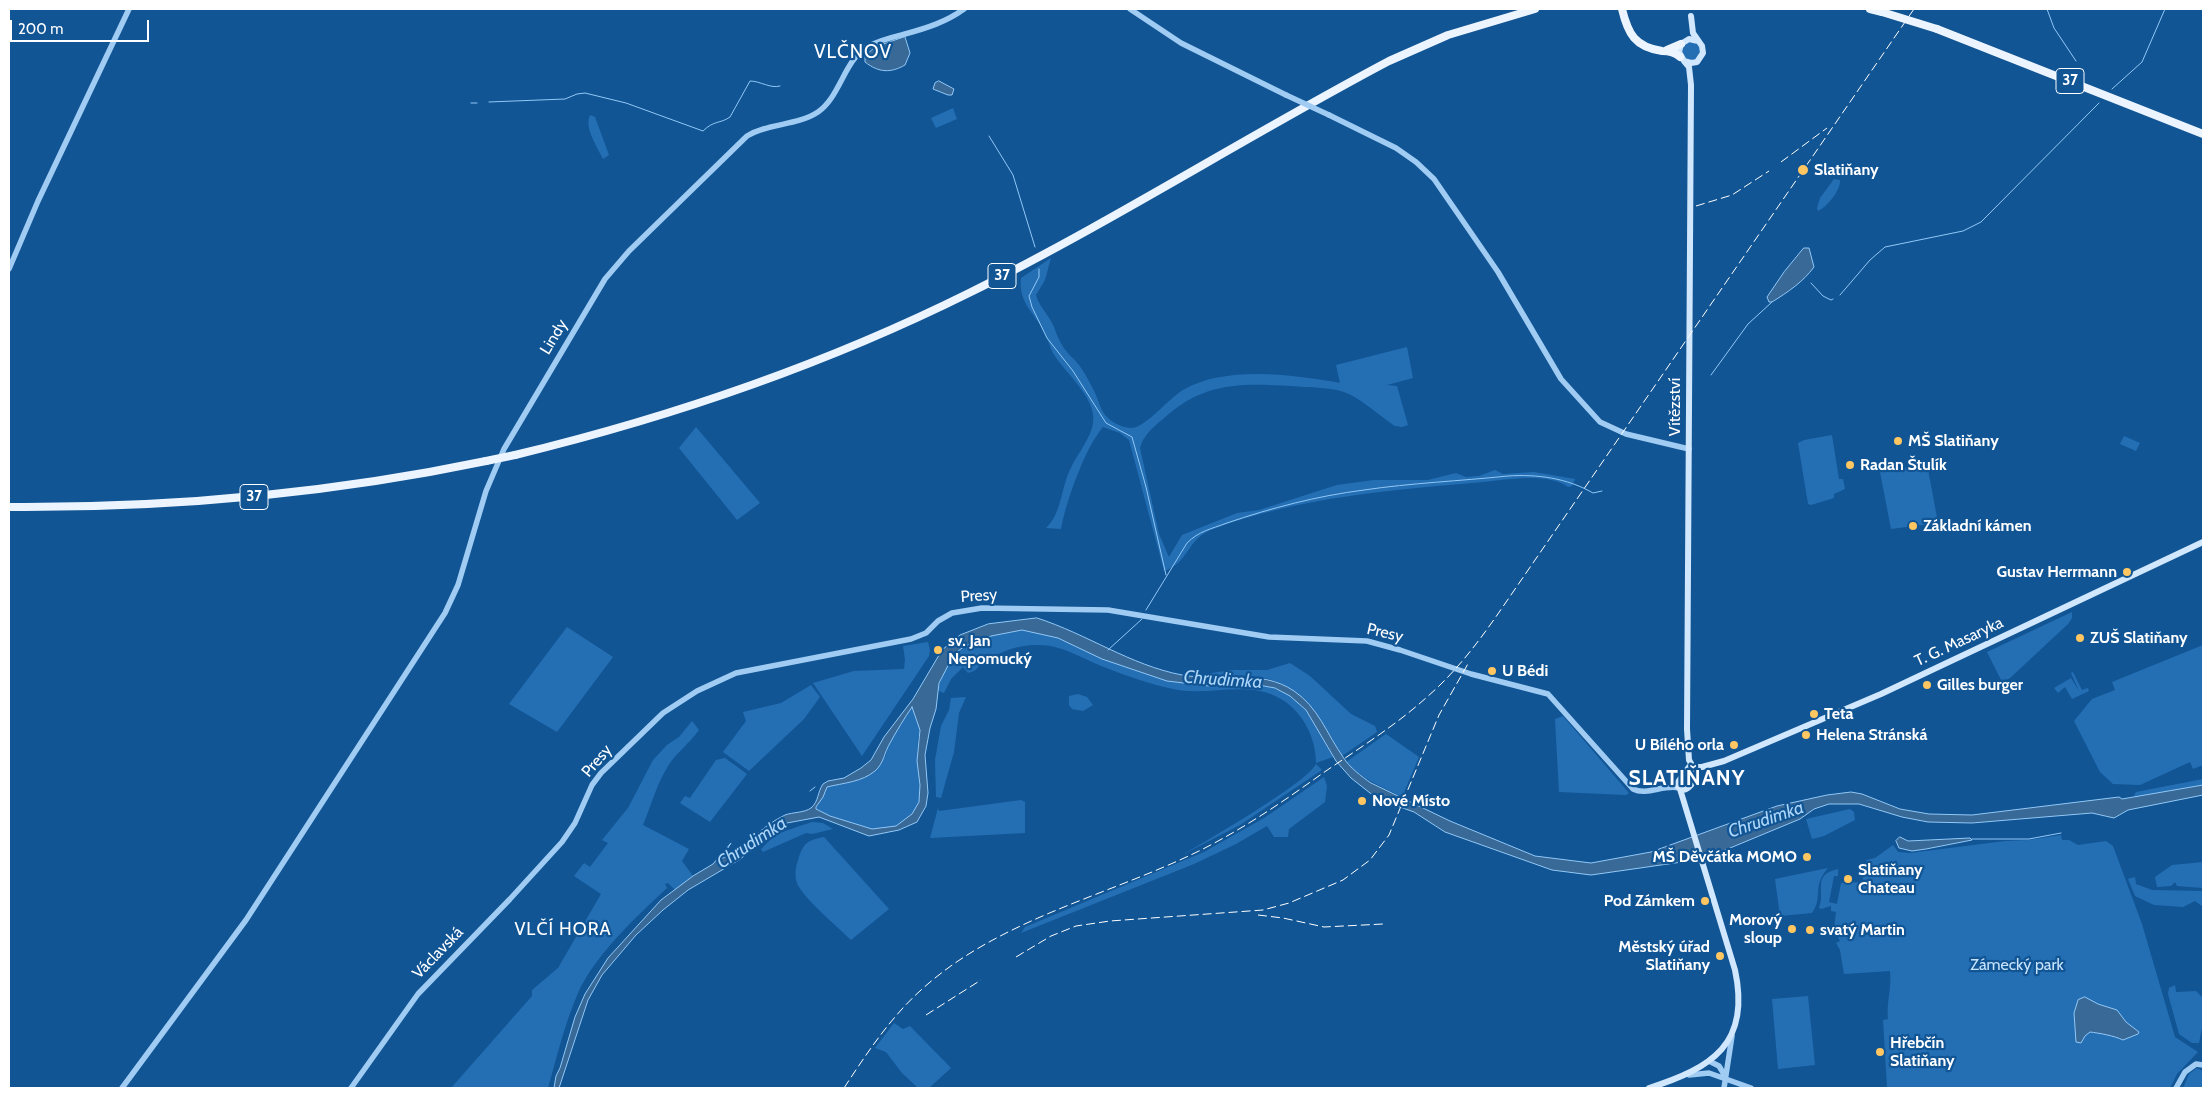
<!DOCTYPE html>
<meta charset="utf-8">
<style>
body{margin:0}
#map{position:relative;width:2212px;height:1097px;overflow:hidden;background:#115595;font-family:Cabin,sans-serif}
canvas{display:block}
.frame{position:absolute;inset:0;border:10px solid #fff;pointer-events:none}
.scale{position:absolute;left:10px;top:20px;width:139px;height:22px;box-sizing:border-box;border:2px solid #fff;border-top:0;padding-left:6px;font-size:15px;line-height:18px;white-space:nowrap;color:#fff;-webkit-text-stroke:4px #115595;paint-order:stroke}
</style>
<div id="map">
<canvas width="2212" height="1097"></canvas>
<div class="frame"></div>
<div class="scale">200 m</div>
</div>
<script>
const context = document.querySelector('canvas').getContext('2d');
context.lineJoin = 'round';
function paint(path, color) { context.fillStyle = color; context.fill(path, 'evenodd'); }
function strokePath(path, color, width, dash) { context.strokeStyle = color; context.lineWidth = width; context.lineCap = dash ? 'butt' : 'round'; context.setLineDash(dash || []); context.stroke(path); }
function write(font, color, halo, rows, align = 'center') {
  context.font = font + ' Cabin,sans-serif'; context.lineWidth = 4.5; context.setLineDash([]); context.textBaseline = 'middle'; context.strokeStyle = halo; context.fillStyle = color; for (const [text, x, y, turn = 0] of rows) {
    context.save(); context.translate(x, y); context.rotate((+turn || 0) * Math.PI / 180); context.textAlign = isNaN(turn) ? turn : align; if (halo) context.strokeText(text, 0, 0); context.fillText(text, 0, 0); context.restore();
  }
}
const green = new Path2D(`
 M1682 51a9 9 0 1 1 18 0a9 9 0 1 1-18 0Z
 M953,108L957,119L936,128L931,118Z
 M590,115L595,117L609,155L603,159C597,146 584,128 590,115Z
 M1834,179L1840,180C1841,190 1827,207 1818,211L1817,208L1820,198Z
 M1051,258L1045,280L1036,295C1038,304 1046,312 1051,321C1055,328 1057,337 1062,345C1066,353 1074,358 1079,365C1085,373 1090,383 1094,391C1099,400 1100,411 1108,418C1114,424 1124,428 1132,428C1146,427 1169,398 1183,390C1226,365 1294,375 1340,383L1336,365L1407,347L1413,378L1387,385L1397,386L1408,425L1402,427L1395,426C1380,416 1366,403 1351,395C1333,386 1310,388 1291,386C1240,383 1203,382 1163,419C1153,427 1143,436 1140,448L1159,534L1169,557L1182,535L1237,513L1259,510L1337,485L1374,480H1428L1456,473L1466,477L1479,476L1495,470L1503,474L1534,472L1575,479L1572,486L1568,487C1548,472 1506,480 1483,482C1392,490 1297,497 1211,530C1186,540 1190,562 1164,571L1129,440L1120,433L1103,427C1085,448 1066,501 1061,529L1046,528C1061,514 1061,490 1069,472C1075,457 1087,444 1092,428C1101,400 1065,374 1053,353C1049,345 1047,336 1042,328C1032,311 1018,300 1021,278Z
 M696,427L760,503L737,520L679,448Z
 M1832,435L1839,479H1843L1845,489L1834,494V498L1811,505L1808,504L1798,443L1804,440Z
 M2124,436L2140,443L2136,451L2120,444Z
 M1927,464L1938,523L1891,529L1880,472Z
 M2072,612V618L2068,624L2009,679L2001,680L1987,652Z
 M567,627L613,657L557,732L509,704Z
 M1022,630L1058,638L1102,659L1167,681L1209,686L1247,683L1275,688L1290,696L1306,710L1333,757L1316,763C1316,738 1303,712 1281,699C1249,679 1208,697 1173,689C1150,684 1126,676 1104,667C1083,659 1062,645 1039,645C1021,644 1001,651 985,661C977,666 978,671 968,673L963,667L951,679L944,693L937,690L949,660L965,646L991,636Z
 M928,642L930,650L929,656L862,756L813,683L854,671L904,669L905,660L903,646Z
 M2203,645V765L2193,769L2190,762L2140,785L2113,784L2100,772L2074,721L2092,699L2115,690L2112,682Z
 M1290,663L1310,676L1351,714L1375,726L1377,732L1342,756C1321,718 1300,680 1252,676C1234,675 1215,678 1198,678L1191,676L1232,670H1267Z
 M2073,672L2082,690L2088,688L2089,691L2072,699L2065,687L2058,693L2054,688L2071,678L2079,691L2071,673Z
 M811,685L820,697L804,719L749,771L723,752L746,721L743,712L781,703Z
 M1078,694L1087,697L1093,705L1083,711L1072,709L1069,705V696Z
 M966,697L959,713L954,752L941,798L936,797L935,760L941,726L949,710L951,698Z
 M912,707L920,730L918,738L917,761L920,785L919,802L912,814L896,826L872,829L830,816L816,809L827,787L851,782L874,772L886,755L888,745Z
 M1563,716L1629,793L1626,795L1559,792L1555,719Z
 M692,721L699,730C689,744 676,753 668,766C657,783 651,806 643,825L689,849L682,861L693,876L675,890L668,883L665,884L667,888C637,916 595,955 578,993C565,1023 557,1056 548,1088H451L532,996V990L558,968L601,894L574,876L584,863L590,867L608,843L602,840L628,808L653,760L667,745L679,737Z
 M1386,734L1419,757L1402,797C1381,786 1363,780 1346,762Z
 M725,758L747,774L710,822L680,803L685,796L690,798L716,760Z
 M1316,764L1322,770L1240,825L1182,855C1205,842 1308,782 1316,764Z
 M1324,777L1327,786L1325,802L1289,829L1288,837H1274L1267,826L1236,844L1194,864L1021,933L1025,927L1204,852L1264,818Z
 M2203,779V785L2133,798L2136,792Z
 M1021,800L1025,802V833L930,838L938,808L939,811Z
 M1850,809L1854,812L1855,820L1824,836L1812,839L1806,819Z
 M812,822L823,823L833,829L812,834L806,833L763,852L761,849L776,834Z
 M2061,835L2062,840H2069L2078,845L2106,841L2113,846L2142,924L2175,1037L2198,1052L2177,1074L2170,1088H1887L1883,1020L1888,1019C1886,1003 1892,988 1890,971L1844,974L1840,950L1836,943L1840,941L1834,930L1836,912L1831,911V906L1821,909L1819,908C1826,891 1811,875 1838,869V876H1834L1829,902L1837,904L1841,883L1863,882V864L1867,863L1866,860L1875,858L1893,845L1898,852L1910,853L2005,841L2029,840Z
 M824,837L889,909L851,940C838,927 803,898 797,883C794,874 796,866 799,857C804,842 809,840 824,837Z
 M2203,862V888L2177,886L2175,882L2171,886L2157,887L2155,877L2172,865Z
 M1828,868C1811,888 1824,895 1812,913L1780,916L1775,879Z
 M2135,877L2136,884L2152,890L2203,891V907L2195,901L2183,907L2154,905L2135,896L2128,879Z
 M2175,985L2176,992L2196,991L2202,997L2203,1023L2199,1043H2192L2179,1034L2168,994L2169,988Z
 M1808,996L1815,1065L1778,1069L1772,999Z
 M894,1023L903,1029L910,1026L951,1068L929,1088H918L902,1073L886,1052L875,1048Z
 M2197,1068L2203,1071V1088H2183L2189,1074Z`);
const water = new Path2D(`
 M905,37L910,53L905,65C891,73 879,73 865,62V56L875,47Z
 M939,81L954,89L952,95H948L933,89L935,83Z
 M1804,248H1809L1814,267C1803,282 1788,292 1772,302H1769L1767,297L1784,272Z
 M1037,618C1087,634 1130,665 1182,675C1219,682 1260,668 1294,691C1318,707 1327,734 1343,757C1350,768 1361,776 1371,783L1450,821L1535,856L1591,863L1651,852L1777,806L1827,795L1851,792L1862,794L1900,809L1929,814L1972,815L2119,797L2122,799L2203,785V795L2128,810L2114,818L2092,813L1972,823L1928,822L1902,817L1859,804H1829L1814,809L1800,819L1718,853L1689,861L1591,875L1552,870L1445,832L1414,812L1386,802L1370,793L1351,778L1336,761L1306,710L1290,696L1275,688L1247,683L1209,686L1167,681L1102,659L1058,638L1022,630L991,636L965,646L954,654L939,683L936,709L930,728L925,755L928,793L926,806L917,822L899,830L869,836L819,817L787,823L739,860L688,890L663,910L636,935L602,975L588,1000L559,1088H554L556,1076L560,1068L575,1017L585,994L608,958L661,900L693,876L713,864L731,843L721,859C744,849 761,826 785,815C793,812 804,813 811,808C819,801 817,793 823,784L828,781L844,778L861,768L871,760L884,737L913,699L942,650L960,635L988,624ZM912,707L920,730L917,761L920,785L919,802L912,814L896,826L872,829L830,816L816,809V807L823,797L827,787C843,783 862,782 875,771C884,763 884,753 890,743C896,732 905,717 912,707Z
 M1900,837L1908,841L1970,838L1972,840L1926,849L1912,851L1899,848L1896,841Z
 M2085,997L2098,1004L2117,1010L2126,1022L2139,1032L2138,1034L2123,1040C2115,1036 2099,1033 2090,1032L2085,1036L2081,1043L2076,1042L2074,1013L2078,1000Z`);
const stream = new Path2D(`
 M2047,9L2054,28L2076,61
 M2112,89L2142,62L2165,9
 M489,102L565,99L577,94L585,93L626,103L703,131C714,120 720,124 730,117L750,81C760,81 771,89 780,86
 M471,103H477
 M989,136L1013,175L1035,247
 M1039,269V277L1029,296L1032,307L1047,338L1073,371L1106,423L1132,437L1146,487L1166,575
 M1811,283L1823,296L1831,300L1833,299
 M1840,295L1870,260L1885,247L1963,231L1981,222L2099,103
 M1711,375L1748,324L1772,302
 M1146,610L1187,543C1199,531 1211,529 1227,523C1271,508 1317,496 1364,490C1411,483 1460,481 1508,476C1537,474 1567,478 1593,493L1602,491
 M1108,650L1142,619
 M810,791L815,787
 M1972,839H2029L2061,833`);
const tertiary = new Path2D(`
 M1130,9L1181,43L1286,95
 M1329,115L1396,148L1416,162L1434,179L1498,272L1561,379L1600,422L1626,434L1689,449
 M9,269L38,201L129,9
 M1709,1061L1719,1066L1725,1076
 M1689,1075L1709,1073L1751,1088
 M122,1088L246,920L445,613L458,585L486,491L504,449L605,279L629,251L747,136C768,123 797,126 818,112C841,96 844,59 869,46C880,40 893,37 905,34C927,28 946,22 964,9
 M351,1088L418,994L510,899L562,842L575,823L592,785L601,773L663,713L697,691L736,673L911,639L926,633L938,621L952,613L982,608L1108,610L1269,637L1367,641L1400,650L1471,674L1548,694L1633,789C1647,796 1664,784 1679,788
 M1724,1088L1732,1036
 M2176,1088L2185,1072L2196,1064L2203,1065`);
const secondary = new Path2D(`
 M1691,16L1693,33L1702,46L1703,53L1697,62L1691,63L1684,61L1679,52L1681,44L1689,39L1698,41
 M1684,61L1689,67L1691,85L1687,729L1689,760L1693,767
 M1689,767L1695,769C1698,777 1691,789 1683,790L1678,787V782Z
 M1693,767H1702L1724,761L1881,694L2203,542
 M1649,1088C1712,1068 1751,1044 1735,970L1680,789`);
const primary = new Path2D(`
 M1622,9C1628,34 1635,47 1662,51C1669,51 1675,52 1680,57
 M1870,9L1882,12
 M1937,29L2203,134
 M1667,50L1681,44
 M515,455C672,417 824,365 969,293C1112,222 1247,136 1389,61L1448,35L1535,9
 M9,507C169,508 328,494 486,461`);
const rail = new Path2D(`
 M1781,162L1827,128
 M1696,206L1732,195L1769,171
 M1258,915L1283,918L1324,927L1383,924
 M1016,957L1051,936L1076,926L1110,921L1263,910L1289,903L1343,880L1370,860L1389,835L1439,715L1469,662
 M926,1015L981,980
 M844,1088C867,1053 890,1018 921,990C1000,918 1109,896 1203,849C1246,827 1284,801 1323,773C1358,749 1395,726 1427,697C1457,671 1480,640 1502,608L1914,9`);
const tertiaryBridge = new Path2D(`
 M1286,95L1329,115`);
const primaryBridge = new Path2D(`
 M1882,12L1937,29
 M486,461L515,455`);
const markers = [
 [1803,170,6,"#ffc662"],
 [1898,441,5,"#ffc662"],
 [1850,465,5,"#ffc662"],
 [1913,526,5,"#ffc662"],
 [2127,572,5,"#ffc662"],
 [2080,638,5,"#ffc662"],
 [938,650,5,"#ffc662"],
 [1492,671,5,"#ffc662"],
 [1927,685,5,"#ffc662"],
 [1814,714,5,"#ffc662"],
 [1806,735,5,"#ffc662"],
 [1734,745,5,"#ffc662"],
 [1362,801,5,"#ffc662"],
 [1807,857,5,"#ffc662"],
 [1848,879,5,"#ffc662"],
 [1705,901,5,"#ffc662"],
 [1792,929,5,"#ffc662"],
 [1810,930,5,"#ffc662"],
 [1720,956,5,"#ffc662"],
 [1880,1052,5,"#ffc662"]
];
const shields = [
 [2070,81,28],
 [1002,276,28],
 [254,497,28]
];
const shieldNames = [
 ["37",2070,81],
 ["37",1002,276],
 ["37",254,497]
];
const poiNames = [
 ["Slatiňany",1814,170],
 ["MŠ Slatiňany",1908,441],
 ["Radan Štulík",1860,465],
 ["Základní kámen",1923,526],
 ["Gustav Herrmann",2117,572,"right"],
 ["ZUŠ Slatiňany",2090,638],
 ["sv. Jan",948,641],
 ["Nepomucký",948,659],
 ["U Bédi",1502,671],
 ["Gilles burger",1937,685],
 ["Teta",1824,714],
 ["Helena Stránská",1816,735],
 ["U Bílého orla",1724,745,"right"],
 ["Nové Místo",1372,801],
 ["MŠ Děvčátka MOMO",1797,857,"right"],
 ["Slatiňany",1858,870],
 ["Chateau",1858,888],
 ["Pod Zámkem",1695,901,"right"],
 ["Morový",1782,920,"right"],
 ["sloup",1782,938,"right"],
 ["svatý Martin",1820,930],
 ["Městský úřad",1710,947,"right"],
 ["Slatiňany",1710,965,"right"],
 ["Hřebčín",1890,1043],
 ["Slatiňany",1890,1061]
];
const streetNames = [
 ["Lindy",554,337,-59],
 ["Vítězství",1675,407,-90],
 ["Presy",979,596,-4],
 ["Presy",1385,633,13],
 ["T. G. Masaryka",1959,642,-25],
 ["Presy",597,761,-50],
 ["Václavská",438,953,-46]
];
const parkNames = [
 ["Zámecký park",2017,965]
];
const waterNames = [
 ["Chrudimka",1223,680,4],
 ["Chrudimka",1766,820,-19],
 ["Chrudimka",752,843,-33]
];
const neighbourhoodNames = [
 ["VLČÍ HORA",563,930]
];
const quarterNames = [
 ["VLČNOV",853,52]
];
const districtNames = [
 ["SLATIŇANY",1687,779]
];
paint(green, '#246fb4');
paint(water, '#386997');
strokePath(water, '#92c8f6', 1);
strokePath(stream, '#92c8f6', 1);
strokePath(tertiary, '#a0ccf3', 5.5);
strokePath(secondary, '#d0e7fd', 6);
strokePath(primary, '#ecf5ff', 8);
strokePath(rail, '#fff', 1, [9, 4]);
strokePath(tertiaryBridge, '#a0ccf3', 5.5);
strokePath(primaryBridge, '#ecf5ff', 8);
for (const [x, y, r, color] of markers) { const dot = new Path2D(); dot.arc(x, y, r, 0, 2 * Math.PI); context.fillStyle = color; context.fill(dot); strokePath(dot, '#115595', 2); }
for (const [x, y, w] of shields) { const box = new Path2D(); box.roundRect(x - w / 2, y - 12.5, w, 25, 4); context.fillStyle = '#115595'; context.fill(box); strokePath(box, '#fff', 1); }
write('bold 15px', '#fff', null, shieldNames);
write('bold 16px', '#fff', '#115595', poiNames, 'left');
write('16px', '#fff', '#115595', streetNames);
write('16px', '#c8e4fd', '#115595', parkNames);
write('italic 18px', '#acd6fa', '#115595', waterNames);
context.letterSpacing = '1px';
write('18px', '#fff', '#115595', neighbourhoodNames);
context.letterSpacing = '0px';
context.letterSpacing = '1px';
write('19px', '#fff', '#115595', quarterNames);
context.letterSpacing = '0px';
context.letterSpacing = '1px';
write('bold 21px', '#fff', '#115595', districtNames);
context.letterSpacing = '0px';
</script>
